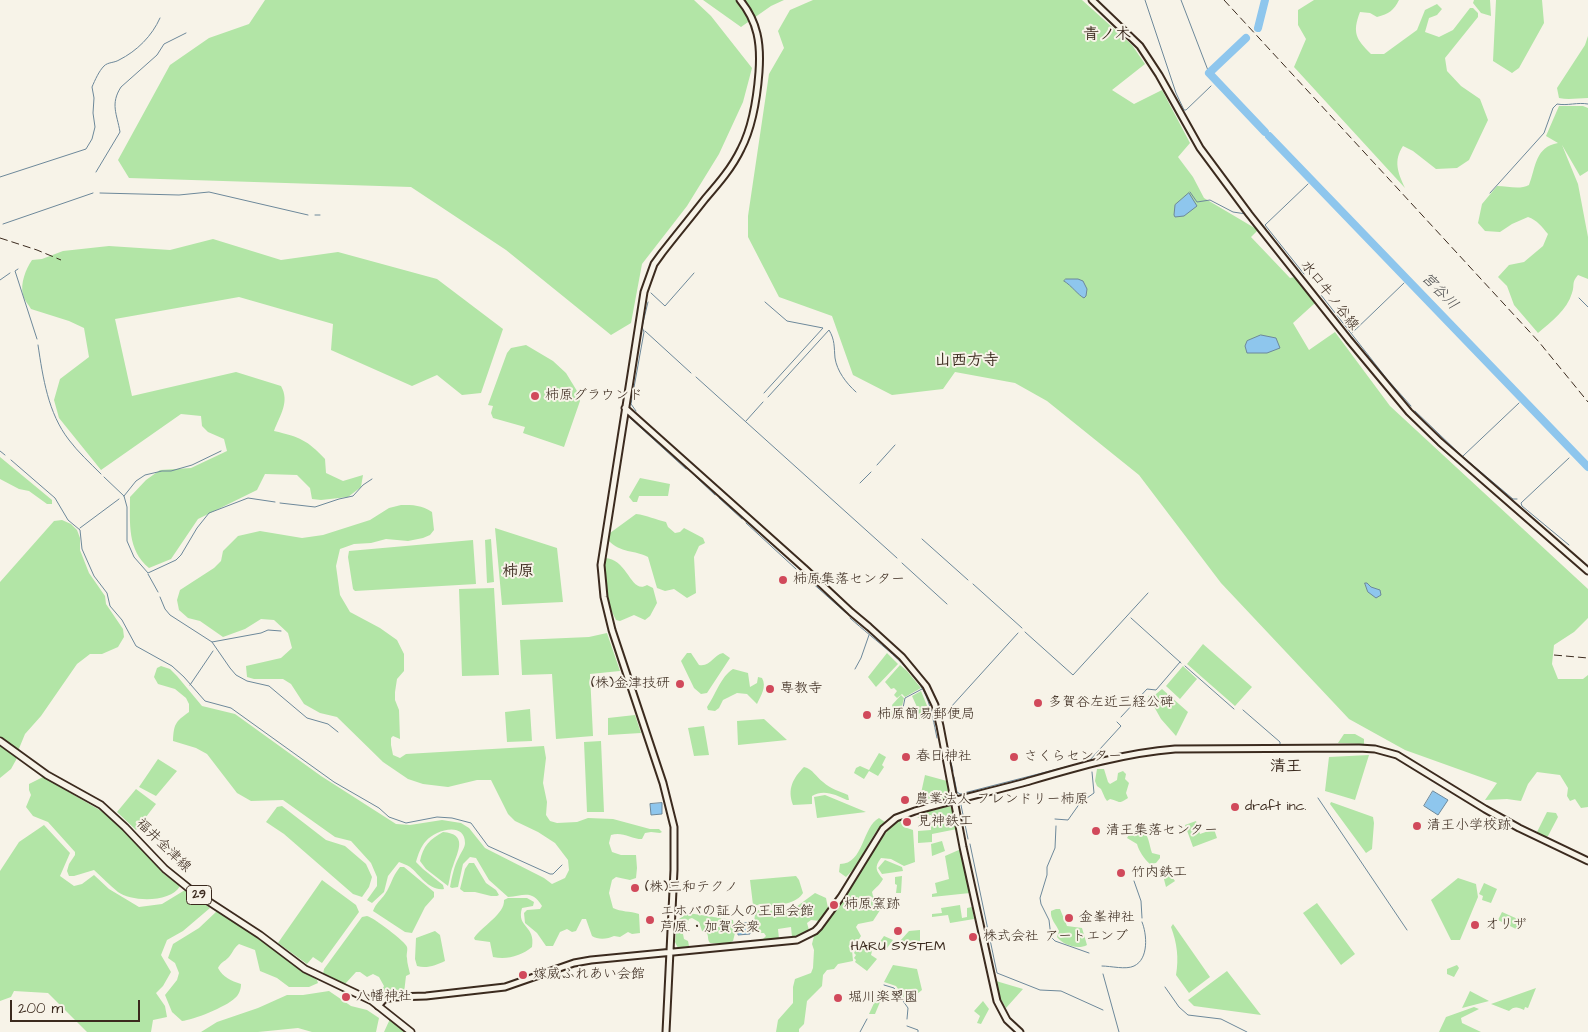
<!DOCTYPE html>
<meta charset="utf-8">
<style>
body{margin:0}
#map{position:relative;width:1588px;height:1032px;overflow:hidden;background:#f7f3e8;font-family:"Architects Daughter",sans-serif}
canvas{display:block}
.scale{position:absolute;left:10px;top:1000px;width:130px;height:22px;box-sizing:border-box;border:2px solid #3b2a1e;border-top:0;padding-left:6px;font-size:15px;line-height:18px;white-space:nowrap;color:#3b2a1e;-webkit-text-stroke:4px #f7f3e8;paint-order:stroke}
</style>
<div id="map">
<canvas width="1588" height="1032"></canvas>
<div class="scale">200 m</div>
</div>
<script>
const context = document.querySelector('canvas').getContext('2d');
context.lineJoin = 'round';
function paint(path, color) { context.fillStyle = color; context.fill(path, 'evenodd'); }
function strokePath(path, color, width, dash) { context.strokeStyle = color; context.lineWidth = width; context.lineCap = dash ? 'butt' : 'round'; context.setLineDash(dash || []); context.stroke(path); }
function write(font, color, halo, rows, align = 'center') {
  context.font = font + ' "Architects Daughter","Klee One",sans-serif'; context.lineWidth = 4; context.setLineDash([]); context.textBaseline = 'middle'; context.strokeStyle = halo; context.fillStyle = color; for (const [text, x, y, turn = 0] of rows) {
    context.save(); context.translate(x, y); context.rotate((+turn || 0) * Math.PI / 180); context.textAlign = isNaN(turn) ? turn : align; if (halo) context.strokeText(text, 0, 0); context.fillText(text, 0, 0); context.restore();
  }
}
const green = new Path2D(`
 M265,0H694L711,16L752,68L743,102L719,154L687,206L642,264L631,323L611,335L506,250L411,187L129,178L118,160L170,65L209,38L249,24Z
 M703,0H784L771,6L741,27Z
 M813,0H1082L1132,45L1145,64L1112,90L1134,104L1162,90L1190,143L1178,157L1193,177L1204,198L1258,230L1251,237L1290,278L1295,277L1315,303L1293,323L1309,350L1335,332L1390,406L1588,589V618L1574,632L1554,645L1552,664L1558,679H1583L1588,675V807L1581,808L1575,799L1570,801L1567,796L1568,788L1560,775L1537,772L1528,784L1521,801L1507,799L1485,800L1497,783L1405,750L1349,719L1221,583L1139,475L1047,401L1015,383L955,372L943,389L892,395L853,375L832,316L779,297L748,237V216L769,74L784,48L778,31L790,10Z
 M1314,0H1399C1394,10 1389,14 1377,17L1370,13L1360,12C1352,33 1356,39 1371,54H1384L1417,30L1425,10L1437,4L1442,9L1437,15L1429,18L1425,32L1439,37L1453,30L1470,8H1473L1478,13V17L1445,58L1447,71L1461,86L1480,99L1488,120L1469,160L1457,168L1436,169L1413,151L1403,146C1393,161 1398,173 1405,188L1294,67L1306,39L1298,25V10Z
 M1474,0H1490L1491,16L1481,13L1473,3Z
 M1496,0H1542L1544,23L1519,68L1512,73L1493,61Z
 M1588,36V98C1578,98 1569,100 1559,98L1557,88L1585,45Z
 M1559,106H1583L1588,108V171L1580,176L1562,145L1578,184L1588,237V279L1578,275C1571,283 1575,285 1572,293C1567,310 1551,322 1538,333L1514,305L1507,286L1498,277L1509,265L1524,262L1543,246L1548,234C1542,227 1537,220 1528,217L1512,224L1500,232L1485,231L1478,223L1482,204L1497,186C1508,186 1519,190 1529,185C1536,167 1535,147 1558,143L1546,136Z
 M213,239L281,260L338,252L437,279L503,329L481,393L462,395L437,375L412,386L331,350L333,324L239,297L115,319L132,396L236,372L281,386C290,402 280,415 274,431C300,437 307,440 325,459L326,473L343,481L363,475L361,487L348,497L321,500L312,499L310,488L297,475L265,474L257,490L198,519L171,559L149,568C127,550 130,523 130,497L146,480L160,470L191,468L227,451L224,439L208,432L202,426L201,416L181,414L101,470L59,418L54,400L60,379L89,357L84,328L69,321L31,309C29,305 24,300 23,295C20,283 26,269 32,260L42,259L63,251L109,246L170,250Z
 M526,345L553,361L566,373L577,391L580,401L564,447L523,433L525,427L493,418L491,413L493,406L488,405L507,353L511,348Z
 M0,457L52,500V504H47L29,491L19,489L0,479Z
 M640,478L670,484L668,496H639L637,502H633L629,497Z
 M401,505C413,505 422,505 432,512L434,530L430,535L423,538L408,541L386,539L371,543L354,544L340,549L336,566L340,595L350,612L380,628L397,640L404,654V671L397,679L395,692V700L399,710L400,739L393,736L391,738V745L393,755L400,758L406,754L544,746L546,758L543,783L547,802L546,815L550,821L557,823L577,822L588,818L613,819L650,829H659L662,832L660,833L651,832L645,833L642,839C631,839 622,831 611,835L609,843L612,852L621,855H636L637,868L636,878L630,880L616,877L612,880L609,893L613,908C621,912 630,911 639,914L640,933L632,934L628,932L620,937L614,936C608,939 598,940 592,936L586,919H582L576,931L572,932L567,929L560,932L553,946H546L537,933L525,923L524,913L527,910L540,909L542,906C532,889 523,896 508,897L489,880L476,858L470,857L463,864L458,887L452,888L450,887C452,877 454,866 459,857C461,852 465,848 465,843C465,821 435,830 426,841C421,846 418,855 416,862L423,869L443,885L444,889C429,891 420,875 410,867C407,865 402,863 399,862L388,876L384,892L372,903L367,900L377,886V877L371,863L351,841L335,837L283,800L251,801L237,793L207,754L196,748L173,741C174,724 175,722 189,712V704L186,698L175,689L158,684L154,677L157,668L161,666L170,669L177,676L202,706L235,714L321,776L396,824L410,825L442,820L461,823L469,828L485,848L544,878L552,884L565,878L569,870L568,860L555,843L538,832L515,821L508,814L491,780H477L448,787L423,784L408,779L383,762L337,717L320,713L304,704L291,684L283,679H254L247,677L246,666L281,658L292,648L288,633L274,620L261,619L245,629L223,637L200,621L188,618L179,610L177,600L180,590L214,568L221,561L223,551L238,536L260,531L302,538L323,535L370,520L389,508Z
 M636,514C647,515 656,520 666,522L668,527L675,533L680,532L684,528L703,538L705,543L699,546L694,557L696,593L687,598L674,589L665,591L657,588L648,557C635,550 620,553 609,541L610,533Z
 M62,520L71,524L77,530L80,538V550L89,573L105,596L106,604L123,629L124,637L118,647L102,654H90L77,664L41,716L25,734L18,751L16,760L11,769L0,778V582L54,521Z
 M495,528L557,548L563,602L502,605Z
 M491,539L494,582L487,583L485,540Z
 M473,540L476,584L355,591L353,589L348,557L349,551Z
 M605,558C628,559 631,595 647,585L653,588L657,603L650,616L645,620L634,615L620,621L616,620C606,602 603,578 605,558Z
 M494,588L499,675L462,676L459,589Z
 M607,633L620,671L590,674L593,736L556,739L552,674L522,675L520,640L589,637Z
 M1203,644L1252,687L1235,706L1187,664Z
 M687,653H691L699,665C711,667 713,655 723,653L730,658L707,693L701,694L694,688L681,661Z
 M887,653L898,664L876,687L868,677Z
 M900,665L907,671L921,688L905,697L902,694L897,698L894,695L897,691L894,688L891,689L885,682Z
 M1183,666L1197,679L1180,699L1166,686Z
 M733,669L748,673L750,687L757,683L758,677L762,678C767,687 761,695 757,704L747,694L737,693L723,700L719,708L715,711L708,710L707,707C715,696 721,676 733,669Z
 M1162,689L1188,712L1176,736L1161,719L1148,696L1156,694Z
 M921,691L932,718L919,719L917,707L912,696Z
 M901,695L904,698L899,719L886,718L893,709L892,705Z
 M530,709L532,741L507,742L505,712Z
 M635,715L641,733L608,735V718Z
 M764,719L787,740L738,745L737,721Z
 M704,726L709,755L694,756L688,728Z
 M1344,734H1355L1364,739V744L1338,743Z
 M601,741L604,812H587L584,742Z
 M879,753L886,757L882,765L884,767L878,776L869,771L864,779L854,773L856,768L860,766L869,770Z
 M1369,755L1355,800L1325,791L1329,757Z
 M158,759L177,771L156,796L139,787Z
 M804,767C813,769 816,777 823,782C831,789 839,791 848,795L849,800H847C836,795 824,789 812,796V804L793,805C787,789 793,778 804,767Z
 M1097,769H1104L1108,782L1110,784L1117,780L1118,773L1123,771L1126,774L1125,779L1129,783L1126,793L1128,798C1118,805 1120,801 1110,799L1107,801L1105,798L1101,789L1097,786L1095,781Z
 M925,775L947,781L950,799L918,807Z
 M43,777L103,812L121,827L164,874L180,886C171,903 131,902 118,892C109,885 102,877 94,870L74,876H69L67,871L69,864L75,855V852L48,822L33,816L26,807L31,795L29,790V784Z
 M136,789L156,804L136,830L117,812Z
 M825,795L866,812L817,818L814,797Z
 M1331,802L1373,817L1374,823L1372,849L1366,853L1330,804Z
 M282,806L326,840L345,846L366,864L372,877L369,887L362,897L353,894L284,834L266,822L277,807Z
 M949,806L952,808L953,815L931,819V815L917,818L920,816L919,814Z
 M1547,812L1556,813L1558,817L1548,836L1546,837L1537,832Z
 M879,818L885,822C868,837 863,862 846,877L839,872L840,864C864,864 862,827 879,818Z
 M900,821L904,827L913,830L915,862L904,866L891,859L881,858C874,867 876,871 883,879C880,885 876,887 872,892L873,896L884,904L873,921L858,924L856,927L861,936L852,950L853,961L838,964L834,969L827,970L823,975L822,986L807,1001L804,1024L799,1029V1032H776L778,1020L793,1003V987L795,979L811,973L813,968L814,950L812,944L814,936L838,904L879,841L895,822Z
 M955,821L957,829L932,834V842L918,843V831L931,830V826Z
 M1196,821L1200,834L1214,829L1217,838L1193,847L1185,825Z
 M44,825L70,853L60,876L74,886L82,884L94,875L109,889L139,907L162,904L185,890L210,908L183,931L167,940L161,955L171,972L163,986L156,993L165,1006L167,1017L153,1020L151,1032H87L48,993L14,991L11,997L0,1001V871L19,842Z
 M1142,829C1149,836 1149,844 1152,853L1160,855V858L1156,863L1150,864C1144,859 1139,851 1137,844L1127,838L1130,833Z
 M443,832C468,834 458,851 453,866C450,873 450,880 448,886L426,869L420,861C423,846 430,839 443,832Z
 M942,841L945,851L932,856L931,844Z
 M961,849L970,893L932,897V894L937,893L935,883L949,879L945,856Z
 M885,860L902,867L903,871L882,874L878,868Z
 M469,863H474L486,883L496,890L499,895L497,896H491L475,892H464L460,889L465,869Z
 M1163,865L1175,881L1166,887L1161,868Z
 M400,867H404L434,892V897L425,907L412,933L405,932L373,911C376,903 381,900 385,894C392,884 391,878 400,867Z
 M796,876L799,880L803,893C795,907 766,906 753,905L750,880Z
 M902,876L901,893H896L897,885L895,884V877Z
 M1458,878L1476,884L1478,897L1460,940H1451L1431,900Z
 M322,880L356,905L359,912L322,963L313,957L307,964L278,943Z
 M1484,883L1497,889L1491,903L1482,900L1483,896L1479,894Z
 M815,893L826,898L828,908L820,921L811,920L807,923L809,930L805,933L792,937L791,927L778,929L779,939L767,941L763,939L766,936L764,933H757C754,926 753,917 757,910L779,911L796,907Z
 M508,898H527L534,902L533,906L522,908C516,928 536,925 532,947C521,956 507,960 493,957L490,942L475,940L474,938C482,926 505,914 504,900Z
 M1317,903L1355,954L1341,965L1303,913Z
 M960,905L962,918L967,917V908L972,907L974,919L950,923L948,915L932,917V914L942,913L941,908Z
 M1056,909H1060L1067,926L1082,928L1087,945C1078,950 1063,945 1057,937L1059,931C1056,924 1050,919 1051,911Z
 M217,911L263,940L287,959L317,980L318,983L309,987H289L277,978L260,971L255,950L239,944C232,950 233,953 228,958C224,962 221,962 218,968C223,977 231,981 241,984C241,989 239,995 235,998C226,1007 193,1020 182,1021L172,1012L165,995L177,980L179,973L175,963L168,958L173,944L199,928Z
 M1502,912L1520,920L1516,929L1498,920Z
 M688,913L733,920L735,933L733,941L727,944L710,943C706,938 711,933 702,931L699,922L692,918L689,919L683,934L684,939L688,941L689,946L678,948L675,942L676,935V921Z
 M367,916C373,917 406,942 407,947C408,950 406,955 407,958C407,963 409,969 410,974L406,976L404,993L382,995L381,992L384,986L379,977L373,974L367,977L360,972H356L345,984L323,974L324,969L362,917Z
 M1173,924L1210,977L1189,993L1176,975C1179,958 1177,943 1171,927Z
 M920,930V949L900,941L909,931Z
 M435,931L440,935L445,961C436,965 427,969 417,966L415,959L416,938Z
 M884,936L893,940L887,948L879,943Z
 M859,943L872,951L871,955L877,959L867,971L855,962L856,960L854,958L856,955L854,953Z
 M893,965L917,969L922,990L907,1002L896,986L884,982Z
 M1457,965L1459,968L1454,977L1447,974V969Z
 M1227,971L1261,1015L1194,1006L1188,1000Z
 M996,981L1023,989L1006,1008L999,996Z
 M881,988L879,1000L880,1002L875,1014H869Z
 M1536,988L1528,1008L1525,1007L1524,1010C1518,1007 1514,1006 1509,1011L1491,1004Z
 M329,991L351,1006L367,1010L379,1018L376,1032H312L298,1028L258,1032H201L217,1022L258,1008L287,995H303Z
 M1470,991L1489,1001L1462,1008Z
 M983,1001L989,1009L981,1024L977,1023L980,1016L974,1011Z
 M1474,1007L1479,1009L1461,1018L1462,1023L1481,1032H1439L1446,1017Z
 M390,1019L406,1032H384Z`);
const water = new Path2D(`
 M1189,193L1197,206L1184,216L1175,217L1174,215L1175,205Z
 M1066,279H1078L1083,281L1087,289L1086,296L1084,298C1078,295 1072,286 1064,281Z
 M1261,335L1276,338L1280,348L1267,353H1247L1245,346L1247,341Z
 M1365,583H1367L1371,587L1380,590L1381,595L1376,598L1368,592Z
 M1433,791L1448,800L1438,815L1424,806Z
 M662,803V814L651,815L650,804Z
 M748,923L750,934L738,935L737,924Z`);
const stream = new Path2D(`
 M1145,0L1176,93L1184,110H1186L1211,86
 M1181,0L1209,73
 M1165,90L1192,141L1212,169
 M96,172L120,132C117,114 110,104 121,87L157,55L164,44L186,33
 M1215,173L1239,205
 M0,177L86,149L92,139L95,127L93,113L94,98L92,87C95,80 99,71 104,66C108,62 114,63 119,60C137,51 152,36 160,18
 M1190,192L1197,202L1210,200L1233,212L1246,214
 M100,193L179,195L209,192L308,215
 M1490,193L1544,133L1553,108L1557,104C1568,106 1577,102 1588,104
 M315,215H320
 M3,224L93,193
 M18,269L15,271L16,274L37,339
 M1304,274L1265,225L1308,184
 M1316,279L1326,290L1321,295L1387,379L1411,406
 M0,280L10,273
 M651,293L665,306L694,273
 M1579,298L1588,307
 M645,331L691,373
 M1352,333L1404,283
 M38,345C43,378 48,413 69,440C78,452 90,463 101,474
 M696,377L897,558
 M764,393L823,328L787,321L765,302
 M768,397L829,330C835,340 834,347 835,358C837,371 846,383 856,392
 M636,411L631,404L644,332L642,327L648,302
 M1415,411L1462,456L1513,499H1517
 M630,418L686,469
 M746,421L763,402
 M0,451L5,455
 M1463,456L1519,403
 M1569,458L1521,503L1522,506L1569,545
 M11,460L55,498L68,520L80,530L82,549L94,576L107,593L110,606L122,620L136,646L172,666L184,677L205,701L231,708L334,782L379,808L389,817L406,823L437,817L452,818L471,823L488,846L550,874H553L562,865
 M877,465L895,445
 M695,476L715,495
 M104,477L124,496L127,507V541L134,557L148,573L176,560L181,555L197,528L209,513L248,498L275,502
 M860,483L871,472
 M124,496L136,481L145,475L162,471H171L192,465L221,451
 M719,498L742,519
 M280,503L315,507L339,499L353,496L363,485L372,479
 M746,523L796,569
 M80,528L119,499
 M922,539L968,580
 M902,563L947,604
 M800,572L846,613
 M148,574L158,592
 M973,584L1022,628
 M160,597L165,609L170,615L212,642L261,633L268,630L281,631
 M850,618C874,640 914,667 926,696C932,710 934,724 937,738
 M1131,618L1181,663
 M1025,632L1073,675L1148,593
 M212,642L230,668L236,675L247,681L269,686L307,718L328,724L338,732
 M1185,666L1234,709
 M855,669L861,658L869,635
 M190,685L213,651
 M1121,717L1147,689L1156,690L1180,662
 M901,718L905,698L922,689
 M1225,746L1280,745V742L1243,710
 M1154,748L1167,747
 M953,771L941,718L1018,633
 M954,777L957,792L960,794L1089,761L1121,726L1117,722
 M1318,798L1407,930
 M961,805L968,839
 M1055,819L1068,820L1080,803L1094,793L1092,772
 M1056,826L1055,848L1047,867V875L1040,898L1041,904L1049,920L1051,937L1055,941L1089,953
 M970,844L997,973L1040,990L1061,991L1103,1010
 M1134,881L1141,901L1142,918
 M1102,966C1111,966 1126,970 1134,966C1149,959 1147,934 1142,922
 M1103,974L1119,1032
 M884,985L894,988L908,1008L907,1019
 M1165,987L1179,1007L1188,1015L1221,1019L1247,1032
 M907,1026L918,1030V1032
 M860,1032L867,1019`);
const river = new Path2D(`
 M1258,28L1265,0
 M1246,38L1209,73L1265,132
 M1269,136L1588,467`);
const secondary = new Path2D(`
 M1092,0L1140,46L1159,75L1200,148L1249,214L1349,340L1409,412L1440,442L1588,571
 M625,408L804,568L851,612L869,627L902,657L926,686L935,705L940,726L963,847L997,1001L1007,1020L1020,1032
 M378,1006L384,999L395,997L426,996L505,987L574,963L591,960L797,940L815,931L819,927L841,897L883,829L896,818L915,811C951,801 989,792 1026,782C1074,768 1124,753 1175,749L1359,748L1375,749L1397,755L1485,809L1519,828L1588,861
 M666,1032L674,870V827L663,783L612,630L604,597L601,565L644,292L654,264L662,253C676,235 691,217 705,199C718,184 732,168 741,149C753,126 757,98 759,72C761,44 758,22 740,0`);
const primary = new Path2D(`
 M0,741L47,775L101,805L125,827L165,869L191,890L260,935L305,969L372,1001L411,1032`);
const rail = new Path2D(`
 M1224,0L1539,342L1588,402
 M0,238L37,250L61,260
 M1554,655L1588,658`);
const markers = [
 [535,396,5,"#d1495b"],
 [783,580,5,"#d1495b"],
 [680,684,5,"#d1495b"],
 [770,689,5,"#d1495b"],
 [1038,703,5,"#d1495b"],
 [867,715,5,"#d1495b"],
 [906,757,5,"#d1495b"],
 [1014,757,5,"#d1495b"],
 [905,800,5,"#d1495b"],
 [1235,807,5,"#d1495b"],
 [907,822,5,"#d1495b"],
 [1417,826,5,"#d1495b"],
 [1096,831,5,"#d1495b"],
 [1121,873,5,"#d1495b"],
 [635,888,5,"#d1495b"],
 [834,905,5,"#d1495b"],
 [1069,918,5,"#d1495b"],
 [650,920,5,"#d1495b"],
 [1475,925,5,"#d1495b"],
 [898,931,5,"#d1495b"],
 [973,937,5,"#d1495b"],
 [523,975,5,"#d1495b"],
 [346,997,5,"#d1495b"],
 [838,998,5,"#d1495b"]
];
const shields = [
 [199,895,25]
];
const shieldNames = [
 ["29",199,895]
];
const streetNames = [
 ["水口牛ノ谷線",1329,296,52],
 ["福井金津線",163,846,44]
];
const poiNames = [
 ["柿原グラウンド",545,396],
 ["柿原集落センター",793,580],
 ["(株)金津技研",670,684,"right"],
 ["専教寺",780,689],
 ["多賀谷左近三経公碑",1048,703],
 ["柿原簡易郵便局",877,715],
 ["春日神社",916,757],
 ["さくらセンター",1024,757],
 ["農業法人 フレンドリー柿原",915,800],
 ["draft inc.",1245,807],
 ["見神鉄工",917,822],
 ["清王小学校跡",1427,826],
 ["清王集落センター",1106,831],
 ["竹内鉄工",1131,873],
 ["(株)三和テクノ",645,888],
 ["柿原窯跡",844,905],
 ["エホバの証人の王国会館",660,912],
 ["芦原.・加賀会衆",660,928],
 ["金峯神社",1079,918],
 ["オリザ",1485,925],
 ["株式会社 アートエンブ",983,937],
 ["HARU SYSTEM",898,947,"center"],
 ["嫁威ふれあい会館",533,975],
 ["八幡神社",356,997],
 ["堀川楽翠園",848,998]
];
const waterNames = [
 ["宮谷川",1439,292,46]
];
const quarterNames = [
 ["青ノ木",1107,36],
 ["山西方寺",967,362],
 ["柿原",518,573],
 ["清王",1286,768]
];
paint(green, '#b2e5a6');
paint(water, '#8ec6ed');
strokePath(water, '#6d889a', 1);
strokePath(stream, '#6d889a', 1);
strokePath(river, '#8ec6ed', 8);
strokePath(secondary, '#3b2a1e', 9);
strokePath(primary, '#3b2a1e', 9);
strokePath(secondary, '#f7f3e8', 5);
strokePath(primary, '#f7f3e8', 5.5);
strokePath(rail, '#3b2a1e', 1, [8, 4]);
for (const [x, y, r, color] of markers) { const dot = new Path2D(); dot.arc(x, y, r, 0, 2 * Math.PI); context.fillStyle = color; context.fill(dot); strokePath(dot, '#f7f3e8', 2); }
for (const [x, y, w] of shields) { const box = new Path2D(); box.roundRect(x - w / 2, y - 9.5, w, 19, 4); context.fillStyle = '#f7f3e8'; context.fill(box); strokePath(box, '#3b2a1e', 1); }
write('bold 12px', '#3b2a1e', null, shieldNames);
write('14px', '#3b2a1e', '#f7f3e8', streetNames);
write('14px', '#3b2a1e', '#f7f3e8', poiNames, 'left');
write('italic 15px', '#505152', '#f7f3e8', waterNames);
write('bold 16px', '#3b2a1e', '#f7f3e8', quarterNames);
</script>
